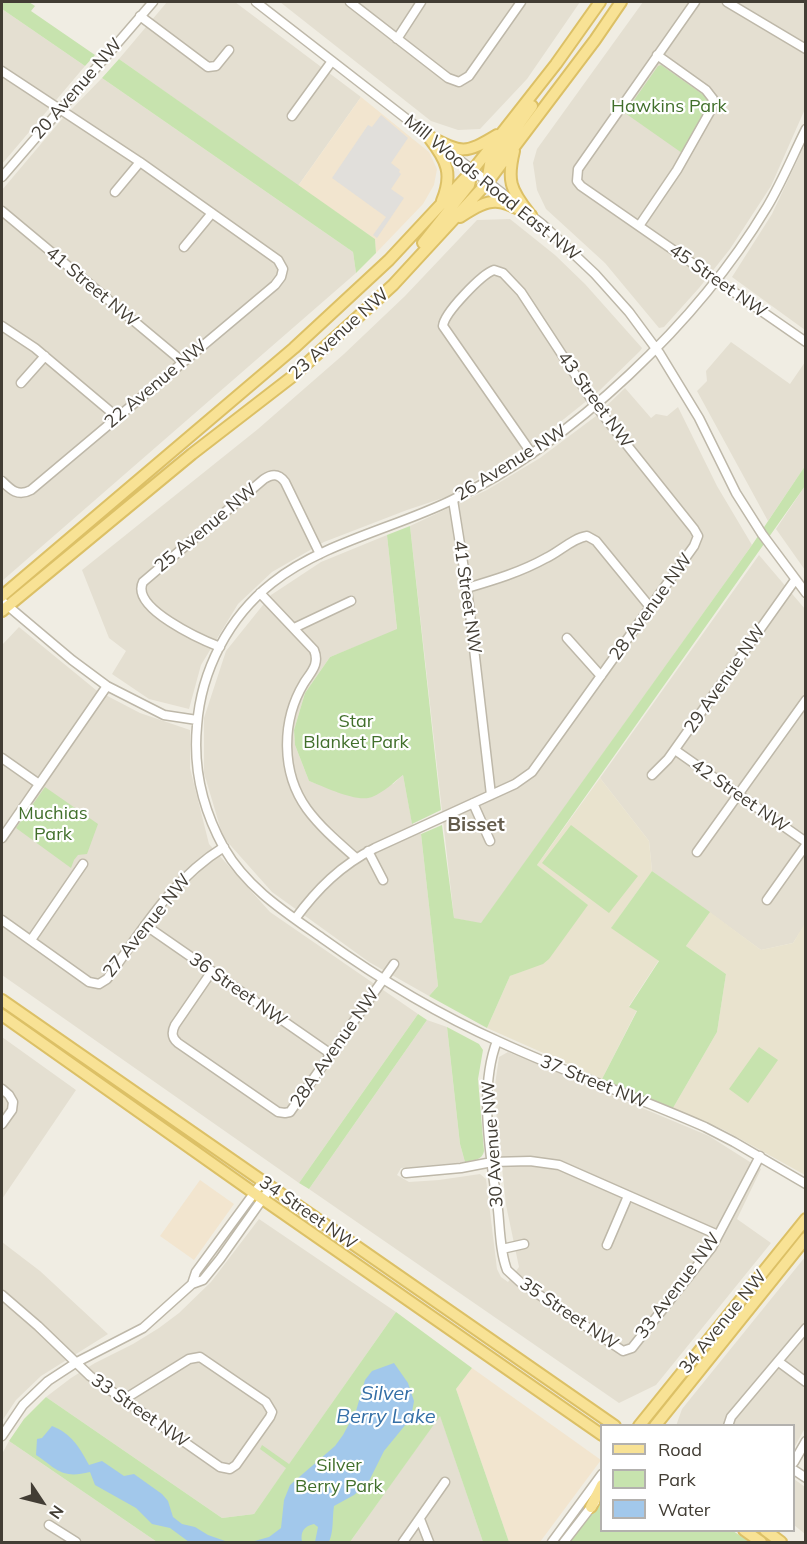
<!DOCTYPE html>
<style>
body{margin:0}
#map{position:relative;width:807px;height:1544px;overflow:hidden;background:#f0ede3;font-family:Mulish,sans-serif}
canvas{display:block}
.frame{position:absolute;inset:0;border:3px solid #423d34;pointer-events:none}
.legend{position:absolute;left:600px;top:1424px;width:195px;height:108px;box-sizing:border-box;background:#fff;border:2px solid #b3b1ae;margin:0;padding:8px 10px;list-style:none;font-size:18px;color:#423d34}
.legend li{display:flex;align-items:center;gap:12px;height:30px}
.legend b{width:30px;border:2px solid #b3b1ae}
.north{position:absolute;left:12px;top:1472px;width:60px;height:60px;-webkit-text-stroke:4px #fff;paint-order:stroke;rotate:125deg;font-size:16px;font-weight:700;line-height:24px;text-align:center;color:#423d34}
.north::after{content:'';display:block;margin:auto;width:21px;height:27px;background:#423d34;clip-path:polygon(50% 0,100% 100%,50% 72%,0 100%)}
</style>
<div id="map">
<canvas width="807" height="1544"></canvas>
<div class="frame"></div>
<ul class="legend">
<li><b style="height:8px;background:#f8e295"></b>Road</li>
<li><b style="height:16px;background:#c7e3ae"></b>Park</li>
<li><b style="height:16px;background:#a2c8eb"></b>Water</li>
</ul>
<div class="north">N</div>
</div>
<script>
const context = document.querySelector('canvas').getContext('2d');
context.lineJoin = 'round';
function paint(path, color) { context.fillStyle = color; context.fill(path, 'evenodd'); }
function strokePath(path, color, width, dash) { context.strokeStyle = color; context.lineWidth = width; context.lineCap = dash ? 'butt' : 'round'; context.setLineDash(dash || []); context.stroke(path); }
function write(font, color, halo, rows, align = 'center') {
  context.font = font + ' Mulish,sans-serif'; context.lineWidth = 4.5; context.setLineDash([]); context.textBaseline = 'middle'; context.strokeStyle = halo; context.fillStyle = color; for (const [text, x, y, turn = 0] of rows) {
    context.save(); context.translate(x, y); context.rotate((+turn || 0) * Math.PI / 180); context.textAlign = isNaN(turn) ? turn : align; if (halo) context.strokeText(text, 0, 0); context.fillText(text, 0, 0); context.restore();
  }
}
const residential = new Path2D(`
 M167,2H235L361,97L298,186L119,59Z
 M280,2H580L527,79L480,129L458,130L431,121Z
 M643,2H805V109L771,186L730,249L699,288L664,327L659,328L605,263L546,209L537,190L533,163L537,149Z
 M2,9L85,66L2,164Z
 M102,78L353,252L356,273L2,581V190L62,119Z
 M805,144L806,330H805L732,277L772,214Z
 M510,219L555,255L585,284L642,348L640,351L599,391L559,423L455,494L407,510L324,542L272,572L238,604L201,665L189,709L149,699L112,674L126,651L109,638L82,570L258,429L344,354L405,296L477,220Z
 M731,342L790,384L805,362V466L768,521L697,391L707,381L706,371Z
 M625,388L651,418L656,414L667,416L678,407L717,486L752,545L481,924L454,918L410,526L487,490L540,458L596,416Z
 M805,486V570L776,529Z
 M387,535L397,630L330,657L305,693L294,730L295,745L309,781L332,789L393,784L403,775L412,823L421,834L438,986L429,996L369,962L272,892L223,837L204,773V718L226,651L271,595L321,562Z
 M759,555L805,609L806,923L793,943L761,950L652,871L649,841L600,778Z
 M19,627L96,690L140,713L190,730V768L209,844L270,912L418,1014L299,1183L2,975V645Z
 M427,1020L447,1027L460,1144L465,1162L401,1168L397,1175L409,1182L439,1180L480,1174L486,1179L497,1269L501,1277L508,1282L519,1267L506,1205L494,1092L499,1057L508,1052L709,1136L761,1169L737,1219L771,1243L656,1385L619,1403L309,1189Z
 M2,1037L76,1090L2,1199Z
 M259,1219L396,1312L254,1514L222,1518L46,1397L71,1378L95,1363L133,1344L159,1328L179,1313L211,1282Z
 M2,1242L40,1271L108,1334L41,1376L16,1400L2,1421Z
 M805,1257V1428L794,1448V1426H676L682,1409Z
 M440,1415L483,1542H350Z
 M9,1441L157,1542H2V1454Z
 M794,1479L805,1487V1534L794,1525Z`);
const commercial = new Path2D(`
 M361,97L429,152L437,169L434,185L423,204L376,253L375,239L298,186Z
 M200,1180L234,1204L194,1260L160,1236Z
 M472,1368L601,1460L540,1542H509L456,1389Z`);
const education = new Path2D(`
 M600,778L649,841L652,871L612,927L659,960L629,1006L637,1010L602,1079L487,1028L510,976L530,968L587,905L537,865Z
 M710,912L761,950L793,943L805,923V1175L724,1130L673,1108L717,1032L726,974L686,946Z`);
const green = new Path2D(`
 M2,2H29L35,6L31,11L95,55L85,66L2,9Z
 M119,59L375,239L376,253L356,273L353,252L102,78Z
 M661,65L705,96L708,100V106L682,153L625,113L658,66Z
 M805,466V486L537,865L588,905L549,959L543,964L510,976L487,1028L429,996L438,986L421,834L442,825L454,918L481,923L752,545Z
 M410,526L441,810L412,824L403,775C393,783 384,792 372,797C357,803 325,787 309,781L295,745L294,730L305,693L330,657L397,629L387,535Z
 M45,787L98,824L87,854L78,855L74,860L71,868L16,828Z
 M571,825L638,876L609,913L542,863Z
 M652,871L710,912L686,946L726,974L717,1032L673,1108L602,1079L637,1011L629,1007L659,961L611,928Z
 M418,1014L427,1020L309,1189L299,1183Z
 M447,1027L479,1044L483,1050L478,1079L484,1151C482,1161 473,1160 465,1162L460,1144Z
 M759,1047L778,1060L748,1103L729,1089Z
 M396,1312L472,1368L456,1389L509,1542H483L440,1416L350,1542H157L9,1441L24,1419L46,1397L222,1518L254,1514L286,1468L260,1449L262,1445L289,1464Z
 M601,1500L602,1530L733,1531L750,1542H569Z`);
const parking = new Path2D(`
 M381,115L408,138L391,163L400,170L399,172L401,174L391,189L404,198L377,238L373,235L386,217L332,178L368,125L372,127Z`);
const water = new Path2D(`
 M394,1363L408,1383L414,1401L411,1418L384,1451L368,1483L354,1495L334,1506C332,1519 334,1530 329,1542H315L318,1527L314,1524C304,1526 300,1532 302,1542H251L269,1537L281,1528L284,1500L290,1485L335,1446L343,1435L356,1411L365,1380L372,1371Z
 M52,1426C71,1433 80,1448 89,1465L102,1461L124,1476L134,1474L162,1494L168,1501L173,1517L182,1524L195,1527L208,1535L228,1542H189L170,1528L152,1524L136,1508L95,1485L90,1472C62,1479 58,1470 36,1455L37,1439L42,1438Z`);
const minor = new Path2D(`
 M256,2L542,224L595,274L629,312L660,354L699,418L736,493L762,534L806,593
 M350,2L448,78L459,82L469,76L521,2
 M695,2L578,169L577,181L581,186L806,342
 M727,2L806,49
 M140,16L208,67L216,66L229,50
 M397,39L421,2
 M2,71L140,162L278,260L283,269L281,277L275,285L31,490C18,497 11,490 2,481
 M292,116L332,61
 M806,129C793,155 782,182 767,207C698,322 573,442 452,500C395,528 322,543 272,583C229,617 201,670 197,726C193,768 203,810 224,848C247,888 285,912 322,938C378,978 437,1014 500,1042C567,1073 637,1097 705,1127L734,1142L806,1184
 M2,177L153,2
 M115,192L140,162
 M2,211L183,362
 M639,226L677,170L712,108L713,99L706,90L657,55
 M184,247L212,213
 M2,326L35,348L117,417
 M21,383L45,356
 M453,500L467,588L491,795
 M467,588C494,580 521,572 546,558C559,552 573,538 587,536L596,541L650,607
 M260,593L314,650C320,664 311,672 304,683C281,721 281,773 307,809C321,828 339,843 356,858
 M2,601L72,660L107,686L164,715L197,720
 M294,628L351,601
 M567,638L601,676
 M220,647C202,640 130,608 143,582L264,479C273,473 279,474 285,482L320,554
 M675,750L806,842
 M2,758L39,784
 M652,775L668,759L795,580
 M473,803L490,841
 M2,838L107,686
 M368,851L383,880
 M697,852L806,700
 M767,900L806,845
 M295,919C317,889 341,865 375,848L515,784L532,772L694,546L698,536L694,529L595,405L521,292L503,273L494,270C482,274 444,313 443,326L532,454
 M2,920L89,982L99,984L107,979C142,930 172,879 224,847
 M145,925L331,1054
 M31,940L83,864
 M212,971L175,1025C171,1033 172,1038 178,1043L278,1112L285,1113L290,1112L394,964
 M497,1041C478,1090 491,1159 498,1210C500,1229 500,1252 507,1270L520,1282L623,1351L632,1348L712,1247L760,1156
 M2,1089L9,1095L13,1102L12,1110L2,1124
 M406,1173L461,1168L492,1162L530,1161L559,1165L718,1235
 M607,1245L628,1196
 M502,1249L524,1244
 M192,1284L196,1272L263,1181
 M2,1295L38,1326L90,1376L220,1467L230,1469L236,1465L270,1417L272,1412L266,1402L200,1357L189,1359L123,1400
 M779,1362L806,1382
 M728,1426L731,1417L806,1328
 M2,1436L23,1405L48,1381L77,1362L143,1328L192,1284L203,1280L220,1259L271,1187
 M794,1462L806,1441
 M794,1470L806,1478
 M420,1519L429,1542
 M49,1525L76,1542
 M403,1542L445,1482
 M552,1542L602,1474
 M564,1542L595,1502`);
const major = new Path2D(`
 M428,136C462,153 464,155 497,135
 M430,139C447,161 453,174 442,201
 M514,151C507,180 510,189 529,213
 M487,183L490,164L532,106
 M460,217C493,196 497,198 531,215
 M423,243L469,185L472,173
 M2,596L294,348L389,260L472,171L556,64L600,2
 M2,611L192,454L293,376L393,285L487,183L595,40L621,2
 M2,1000L615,1426
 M2,1015L254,1193L602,1435
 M639,1426L806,1219
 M655,1426L806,1238
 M591,1507L602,1485
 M744,1530L761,1542
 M765,1530L781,1542`);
const streetNames = [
 ["20 Avenue NW",77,89,-49],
 ["Mill Woods Road East NW",492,188,39],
 ["45 Street NW",718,281,35],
 ["41 Street NW",92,287,40],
 ["23 Avenue NW",339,334,-42],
 ["22 Avenue NW",156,384,-40],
 ["43 Street NW",595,400,54],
 ["26 Avenue NW",511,463,-32],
 ["25 Avenue NW",206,528,-40],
 ["41 Street NW",467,597,82],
 ["28 Avenue NW",651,607,-54],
 ["29 Avenue NW",725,679,-55],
 ["42 Street NW",740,796,35],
 ["27 Avenue NW",147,926,-51],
 ["36 Street NW",238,990,35],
 ["28A Avenue NW",335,1048,-55],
 ["37 Street NW",594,1082,22],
 ["30 Avenue NW",493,1144,-94],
 ["34 Street NW",308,1213,35],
 ["33 Avenue NW",678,1286,-53],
 ["35 Street NW",569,1314,34],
 ["34 Avenue NW",723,1322,-51],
 ["33 Street NW",140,1411,35]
];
const parkNames = [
 ["Hawkins Park",669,107],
 ["Star",356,722],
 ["Blanket Park",356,743],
 ["Muchias",53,814],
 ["Park",53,835],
 ["Silver",339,1466],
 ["Berry Park",339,1487]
];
const neighbourhoodNames = [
 ["Bisset",476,825]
];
const waterNames = [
 ["Silver",386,1394],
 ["Berry Lake",386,1417]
];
paint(residential, '#e4dfd1');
paint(commercial, '#f2e5cf');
paint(education, '#e9e3ce');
paint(green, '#c7e3ae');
paint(parking, '#e1dfdb');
paint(water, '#a2c8eb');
strokePath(minor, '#beb8a9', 11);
strokePath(major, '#dcc066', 14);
strokePath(minor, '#fff', 8);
strokePath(major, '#f8e295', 10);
write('18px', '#423d34', '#fff', streetNames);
write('18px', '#416f2b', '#fff', parkNames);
write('bold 20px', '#645c4c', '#fff', neighbourhoodNames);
write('italic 20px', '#346fa6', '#fff', waterNames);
</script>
